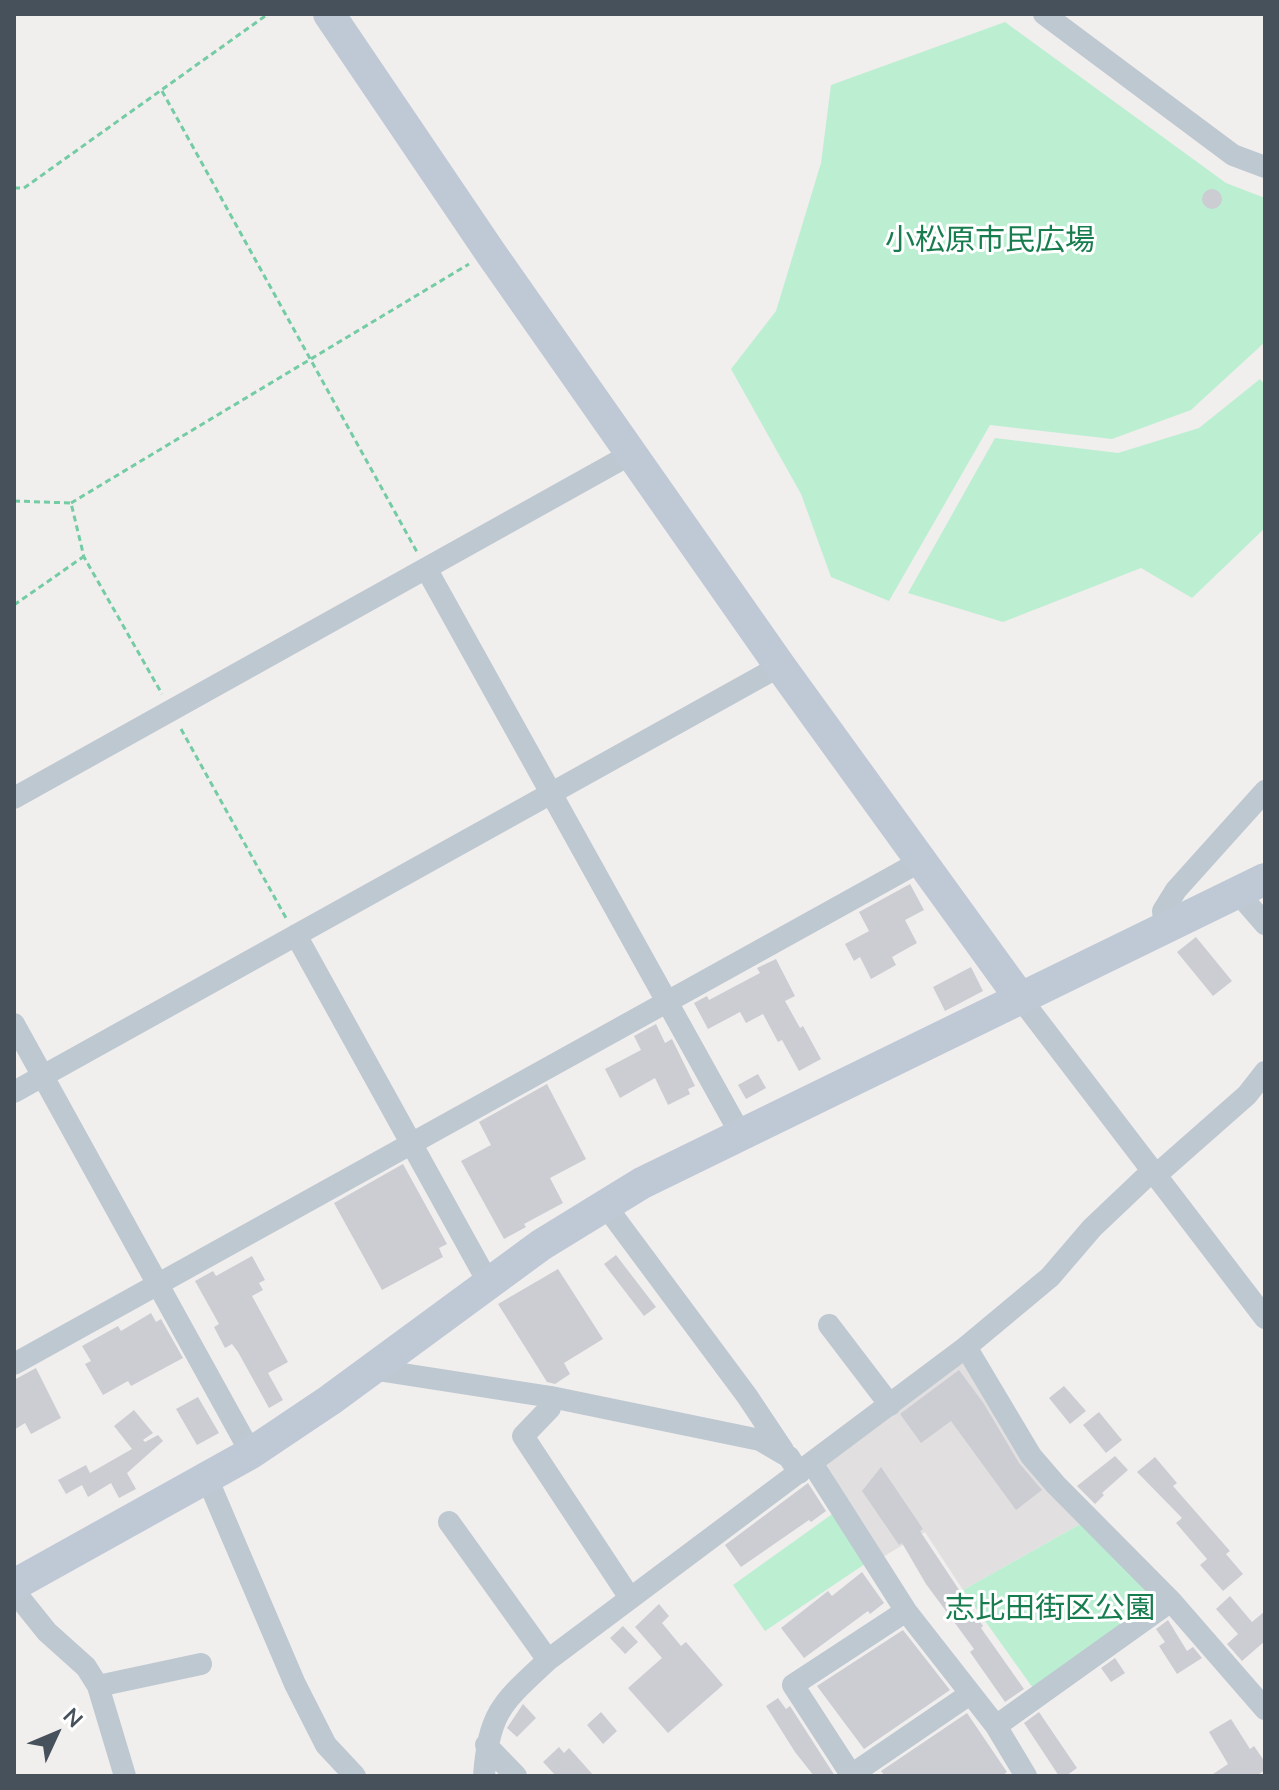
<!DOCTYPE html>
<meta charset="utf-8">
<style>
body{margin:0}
#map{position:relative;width:1279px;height:1790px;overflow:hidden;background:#f1eeee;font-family:Mulish,sans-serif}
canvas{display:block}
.frame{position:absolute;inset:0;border:16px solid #46515b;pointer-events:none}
.north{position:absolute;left:16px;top:1694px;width:80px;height:80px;-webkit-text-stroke:6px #fff;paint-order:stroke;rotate:46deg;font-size:22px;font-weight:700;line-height:32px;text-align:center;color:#46515b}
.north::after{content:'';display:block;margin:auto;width:28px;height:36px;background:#46515b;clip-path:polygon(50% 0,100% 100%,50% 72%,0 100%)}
</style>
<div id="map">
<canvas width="1279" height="1790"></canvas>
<div class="frame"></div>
<div class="north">N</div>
</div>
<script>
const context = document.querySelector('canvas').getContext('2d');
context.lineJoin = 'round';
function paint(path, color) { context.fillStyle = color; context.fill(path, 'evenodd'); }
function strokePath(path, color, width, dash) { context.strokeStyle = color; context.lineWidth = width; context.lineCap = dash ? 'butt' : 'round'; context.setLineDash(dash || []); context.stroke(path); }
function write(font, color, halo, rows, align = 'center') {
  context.font = font + ' Mulish,"Noto Sans JP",sans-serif'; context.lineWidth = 6; context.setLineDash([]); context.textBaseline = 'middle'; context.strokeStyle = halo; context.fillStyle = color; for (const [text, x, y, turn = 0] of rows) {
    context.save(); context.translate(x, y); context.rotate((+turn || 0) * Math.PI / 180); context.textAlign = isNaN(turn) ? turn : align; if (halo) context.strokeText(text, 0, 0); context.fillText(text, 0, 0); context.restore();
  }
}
const education = new Path2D(`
 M963,1357L1084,1522L963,1590L925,1532L881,1558L824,1460Z`);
const green = new Path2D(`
 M1005,22L1226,183L1265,198V342L1191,410L1112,439L990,425L889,601L831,577L801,494L731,369L776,311L821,163L831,85Z
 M1260,379L1265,385V528L1192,598L1141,568L1003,622L908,593L995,438L1118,453L1199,428Z
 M835,1512L865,1564L765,1631L733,1585Z
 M1084,1522L1160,1596L1035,1691L963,1590Z`);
const building = new Path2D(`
 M1202 199a10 10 0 1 1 20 0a10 10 0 1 1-20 0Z
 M910,884L924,910L905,920L917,943L892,957L896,965L871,979L860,957L854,961L845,944L869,931L859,912Z
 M1196,937L1232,981L1213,996L1177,952Z
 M776,959L795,996L785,1001L800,1028L803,1026L821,1059L799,1071L782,1040L778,1042L763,1014L746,1023L740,1012L708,1029L694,1003L707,996L709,1000L760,973L757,968Z
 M971,967L983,991L945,1011L933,987Z
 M656,1024L665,1043L672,1039L695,1086L688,1089L690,1094L668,1105L655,1078L620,1098L605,1069L641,1050L634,1036Z
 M758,1074L766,1088L746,1099L738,1085Z
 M547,1084L586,1159L550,1178L563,1203L524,1224L526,1227L504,1239L461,1161L491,1145L479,1122Z
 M403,1164L447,1244L439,1248L443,1257L382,1290L334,1203Z
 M616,1255L656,1307L644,1316L604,1264Z
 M252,1256L265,1280L259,1283L263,1290L252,1296L288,1362L268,1373L283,1400L269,1408L238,1352L232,1344L225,1348L214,1327L219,1324L195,1281L213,1271L216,1276Z
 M558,1269L603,1339L564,1363L570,1374L555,1384L547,1382L498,1304Z
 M151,1313L156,1322L161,1319L183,1358L131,1386L128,1381L103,1395L85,1364L91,1361L82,1346L118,1326L121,1331Z
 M36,1368L61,1418L31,1434L25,1423L14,1430V1380Z
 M959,1370L984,1404L1019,1463L1042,1490L1016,1510L951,1421L921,1443L900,1414Z
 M1064,1386L1086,1411L1070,1424L1049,1398Z
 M198,1397L219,1433L197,1445L176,1409Z
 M134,1410L153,1433L143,1440L145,1442L158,1435L163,1441L127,1473L136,1489L119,1498L111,1483L88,1497L82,1485L66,1494L58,1480L86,1465L90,1473L132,1449L114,1426Z
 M1099,1412L1122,1440L1106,1453L1083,1425Z
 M1115,1456L1128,1470L1102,1493L1104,1495L1095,1504L1077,1486Z
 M1155,1457L1177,1483L1173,1486L1230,1551L1226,1554L1243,1574L1223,1591L1200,1565L1207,1559L1176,1523L1182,1518L1137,1472Z
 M881,1467L923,1529L920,1531L983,1626L981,1628L1024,1689L1005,1702L970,1652L974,1649L926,1584L902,1543L899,1545L862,1491Z
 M808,1483L826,1511L811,1522L809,1520L741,1567L725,1545Z
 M862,1572L884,1603L870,1614L868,1611L804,1658L781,1628L828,1591L832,1596Z
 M1230,1596L1252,1622L1265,1611V1641L1242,1661L1227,1644L1238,1634L1216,1609Z
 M659,1604L669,1616L662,1623L681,1646L686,1642L723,1685L668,1733L628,1688L662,1658L635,1627Z
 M1168,1620L1187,1651L1193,1647L1202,1658L1177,1674L1159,1646L1165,1642L1156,1629Z
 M623,1626L638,1642L625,1654L610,1638Z
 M903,1630L950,1690L864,1749L817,1686Z
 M1115,1658L1125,1673L1111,1682L1101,1668Z
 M778,1698L786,1709L790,1706L835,1776H814L795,1752L766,1706Z
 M523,1704L536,1718L517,1737L507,1728Z
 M601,1712L617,1731L603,1744L587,1725Z
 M1039,1712L1077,1768L1066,1776H1059L1024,1723Z
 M967,1713L1007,1772L1002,1776H885L881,1771Z
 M1231,1719L1250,1749L1254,1746L1265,1762V1770L1256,1776H1210L1228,1764L1209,1732Z
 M559,1747L564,1753L569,1748L594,1776H556L543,1762Z`);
const path = new Path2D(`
 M162,91L417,552
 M14,188H24L268,14
 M14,501L71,503L84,557L162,694
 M71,503L469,264
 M14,605L83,557
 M181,729L286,918`);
const street = new Path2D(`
 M1044,14L1233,155L1265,167
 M427,570L740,1133
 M14,798L631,454
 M1238,893L1265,924
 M1165,927L1163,911L1176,890L1265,791
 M296,935L488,1282
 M1021,999L1265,1318
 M14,1024L251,1453
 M14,1092L780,666
 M605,1205L747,1396L783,1450
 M829,1325L890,1405
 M966,1347L1031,1456L1056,1485L1171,1601L1265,1709
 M14,1364L921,861
 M371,1369L551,1397L760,1440L789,1457L799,1473
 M551,1397L550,1408L523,1436L630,1598
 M812,1463L906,1611L996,1726L1026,1776
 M207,1478L295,1684L326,1745L355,1776
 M449,1522L548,1660
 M14,1591L47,1632L86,1667L98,1686L125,1776
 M98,1686L201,1664
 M996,1726L1171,1601
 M486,1745L516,1776
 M851,1775L970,1694
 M484,1776C489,1711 503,1702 548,1660L966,1347L1050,1277L1092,1228L1151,1172L1163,1169L1247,1095L1265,1072
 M852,1776L793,1685L906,1611`);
const secondary = new Path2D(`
 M329,14L490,252L780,666L1021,999
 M14,1585L251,1453L330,1400L541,1245L642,1183L1265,879`);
const parkNames = [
 ["小松原市民広場",990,241],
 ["志比田街区公園",1050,1609]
];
paint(education, '#e2dfe0');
paint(green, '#bcefd2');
paint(building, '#cbcdd3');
strokePath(path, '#74cca4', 3, [6, 4]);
strokePath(street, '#bec8d0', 22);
strokePath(secondary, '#bfc9d5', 32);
write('30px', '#177d4e', '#fff', parkNames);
</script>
